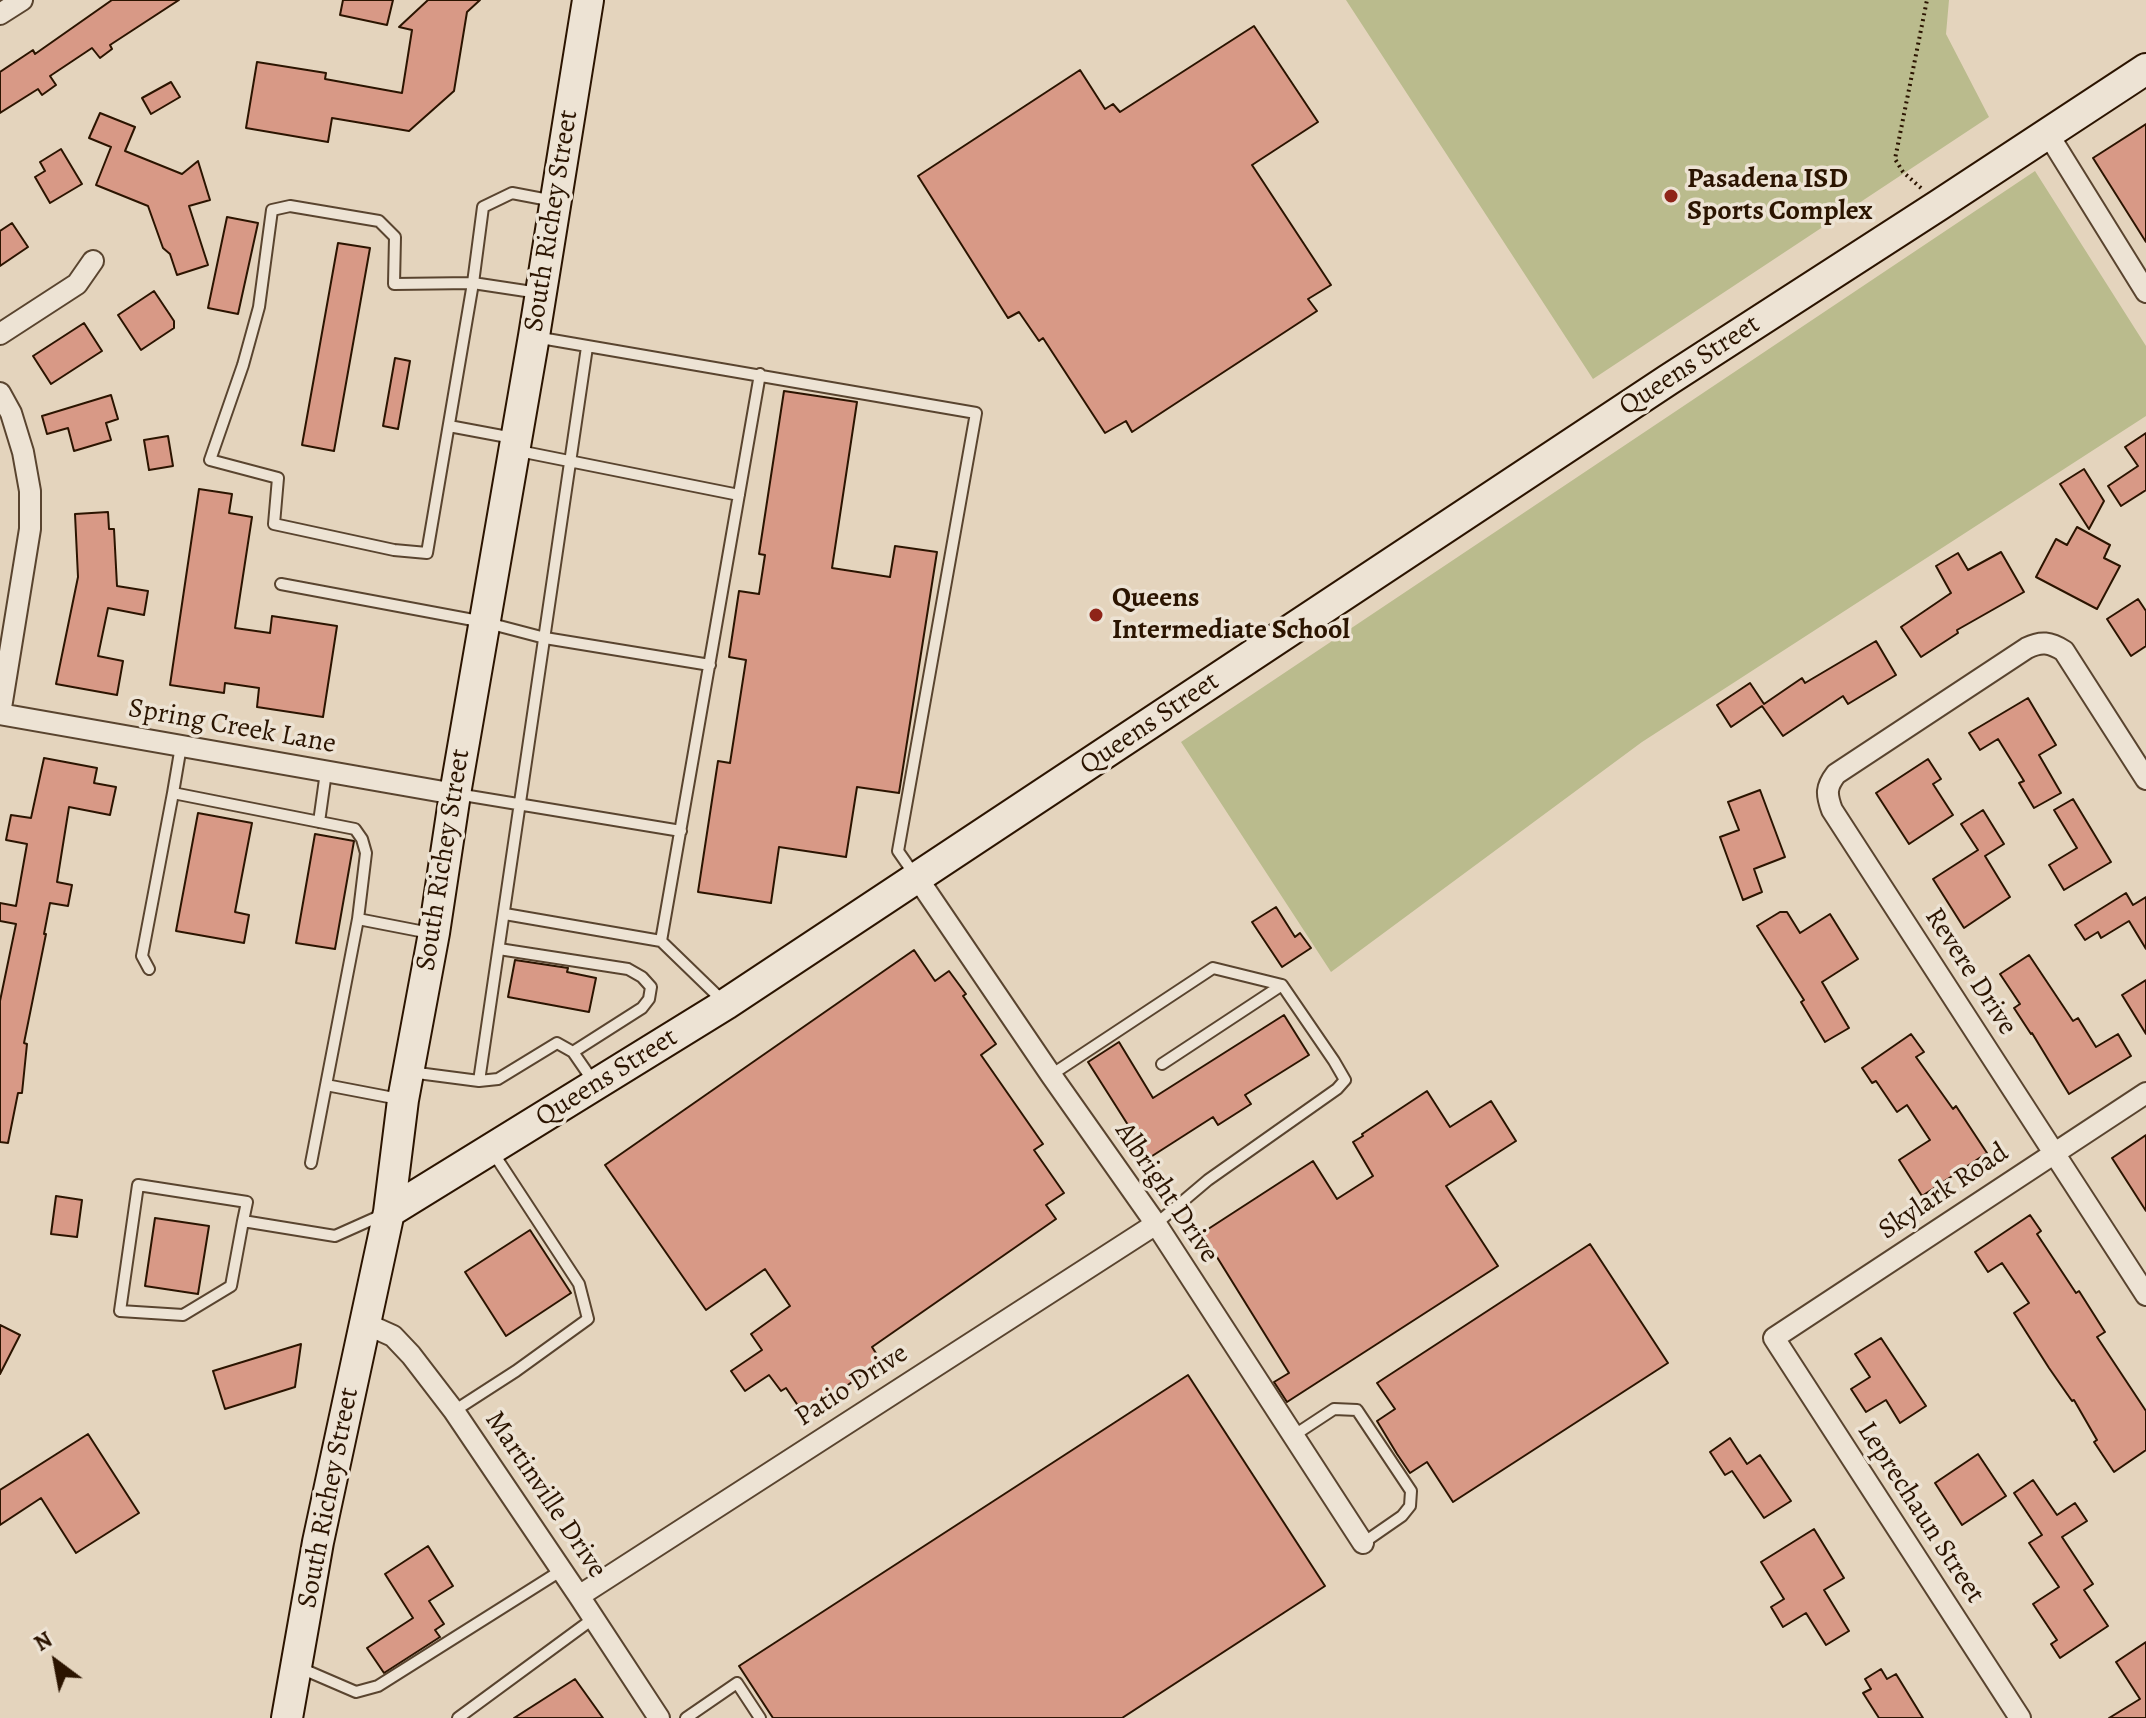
<!DOCTYPE html>
<style>
body{margin:0}
#map{position:relative;width:2146px;height:1718px;overflow:hidden;background:#e4d4bd;font-family:Alegreya,serif}
canvas{display:block}
.north{position:absolute;left:16px;top:1622px;width:80px;height:80px;-webkit-text-stroke:6px #ede3d4;paint-order:stroke;rotate:328deg;font-size:22px;font-weight:700;line-height:32px;text-align:center;color:#2b1400}
.north::after{content:'';display:block;margin:auto;width:28px;height:36px;background:#2b1400;clip-path:polygon(50% 0,100% 100%,50% 72%,0 100%)}
</style>
<div id="map">
<canvas width="2146" height="1718"></canvas>
<div class="north">N</div>
</div>
<script>
const context = document.querySelector('canvas').getContext('2d');
context.lineJoin = 'round';
function paint(path, color) { context.fillStyle = color; context.fill(path, 'evenodd'); }
function strokePath(path, color, width, dash) { context.strokeStyle = color; context.lineWidth = width; context.lineCap = dash ? 'butt' : 'round'; context.setLineDash(dash || []); context.stroke(path); }
function write(font, color, halo, rows, align = 'center') {
  context.font = font + ' Alegreya,serif'; context.lineWidth = 7; context.setLineDash([]); context.textBaseline = 'middle'; context.strokeStyle = halo; context.fillStyle = color; for (const [text, x, y, turn = 0] of rows) {
    context.save(); context.translate(x, y); context.rotate((+turn || 0) * Math.PI / 180); context.textAlign = isNaN(turn) ? turn : align; if (halo) context.strokeText(text, 0, 0); context.fillText(text, 0, 0); context.restore();
  }
}
const green = new Path2D(`
 M1346,0H1949L1946,34L1989,117L1593,379Z
 M2035,171L2146,346V416L1642,742L1331,972L1181,742Z`);
const building = new Path2D(`
 M112,0H179L110,45L112,49L100,58L92,48L50,76L56,85L42,95L38,89L0,113V72L33,50L35,54Z
 M343,0H393L387,25L340,15Z
 M428,0H480L467,12L454,91L409,131L332,118L328,142L246,128L257,62L326,73L325,79L402,93L412,30L399,27Z
 M1254,26L1318,122L1252,165L1331,285L1308,299L1317,311L1132,432L1126,421L1105,433L1043,338L1039,341L1019,312L1008,318L918,176L1080,70L1105,109L1113,104L1120,112Z
 M171,82L180,97L151,114L142,98Z
 M100,113L135,127L125,151L182,174L198,161L210,200L189,206L208,265L177,275L170,254L163,248L148,206L96,185L111,147L89,138Z
 M2146,124V242L2093,158Z
 M61,149L82,184L50,203L35,177L45,171L40,162Z
 M227,217L258,223L238,314L208,308Z
 M12,223L28,247L0,266V231Z
 M338,243L370,248L334,451L302,445Z
 M154,291L174,321V328L141,350L118,315Z
 M84,323L102,351L51,384L33,356Z
 M395,358L410,361L398,429L383,426Z
 M784,391L857,402L832,568L890,577L895,546L937,552L899,793L857,787L846,857L779,847L771,903L698,892L718,761L730,763L746,660L729,657L739,591L759,594L765,555L759,554Z
 M111,395L118,419L106,423L111,440L74,451L68,428L47,434L42,416Z
 M2146,433V490L2121,506L2108,486L2138,466L2125,447Z
 M168,436L173,466L149,470L144,440Z
 M2084,469L2104,501L2089,529L2060,484Z
 M199,489L232,494L229,513L252,517L235,628L270,633L272,616L337,626L323,717L257,707L259,688L225,683L224,693L170,685Z
 M108,512L109,529H114L117,586L148,591L144,615L108,608L98,656L123,661L117,695L56,684L78,577L75,514Z
 M2077,527L2110,545L2104,558L2120,566L2097,609L2036,577L2056,539L2067,545Z
 M2001,552L2024,592L1957,630L1958,633L1921,657L1901,627L1951,593L1936,566L1958,553L1968,570Z
 M2138,599L2146,611V646L2131,656L2107,619Z
 M1876,641L1896,675L1848,704L1843,696L1783,736L1762,706L1731,727L1717,705L1750,683L1764,704L1802,678L1805,683Z
 M2028,698L2056,745L2039,755L2061,793L2034,808L2019,783L2024,781L1998,739L1980,750L1969,733Z
 M44,758L97,768L94,783L116,787L110,815L69,807L57,882L72,885L68,906L50,903L44,934H46L24,1043L27,1044L22,1093H18L8,1143L0,1142V1001L16,924L0,921V903L16,906L27,844L6,840L11,815L31,818Z
 M1928,759L1941,779L1933,784L1953,815L1909,844L1876,793Z
 M1760,790L1785,857L1754,869L1762,892L1743,900L1720,837L1739,830L1728,802Z
 M2073,799L2111,862L2064,890L2049,865L2077,848L2054,810Z
 M1983,810L2004,844L1985,856L2010,897L1964,928L1933,879L1978,850L1961,824Z
 M198,813L252,823L235,912L249,915L244,943L176,931Z
 M315,834L354,841L335,949L296,943Z
 M2126,893L2133,905L2146,897V949L2129,921L2101,938L2098,932L2085,940L2075,925Z
 M1276,907L1295,937L1300,933L1311,948L1282,967L1252,922Z
 M1780,912H1787L1800,933L1830,914L1858,959L1822,982L1849,1028L1825,1042L1801,1002L1804,1000L1757,926Z
 M914,950L935,981L949,971L966,994L963,996L996,1044L981,1055L1043,1144L1034,1150L1064,1193L1046,1205L1056,1219L872,1347L881,1361L805,1416L786,1388L781,1391L769,1375L745,1391L731,1371L762,1350L751,1334L790,1306L765,1269L706,1310L605,1165Z
 M2029,955L2073,1021L2078,1018L2096,1047L2118,1034L2131,1056L2069,1094L2032,1033L2031,1034L2014,1008L2020,1004L2000,974Z
 M515,960L568,968L567,972L596,978L589,1012L508,997Z
 M2146,980V1034L2122,995Z
 M1284,1015L1309,1055L1245,1095L1251,1104L1218,1125L1213,1117L1149,1158L1088,1062L1119,1042L1153,1098Z
 M1911,1034L1924,1052L1916,1057L1953,1109L1956,1106L1987,1153L1922,1196L1899,1160L1930,1140L1907,1105L1897,1112L1876,1081L1872,1083L1862,1068Z
 M1427,1091L1450,1127L1491,1101L1516,1141L1446,1186L1498,1266L1287,1402L1274,1382L1289,1373L1202,1233L1313,1161L1337,1199L1373,1176L1353,1142L1363,1136L1362,1134Z
 M2146,1135V1211L2112,1158Z
 M56,1196L82,1200L77,1237L51,1234Z
 M2030,1215L2041,1231L2037,1234L2076,1293L2079,1291L2105,1332L2097,1337L2146,1411V1450L2114,1472L2094,1442L2097,1440L2074,1400L2072,1401L2049,1368L2014,1313L2029,1303L2002,1263L1988,1272L1975,1252Z
 M155,1218L209,1226L198,1294L145,1286Z
 M530,1230L571,1293L506,1336L465,1272Z
 M1590,1244L1668,1363L1453,1502L1427,1462L1410,1473L1397,1454L1377,1421L1395,1409L1377,1383Z
 M0,1325L20,1335L0,1374Z
 M1881,1338L1926,1406L1900,1423L1886,1400L1866,1412L1851,1389L1870,1377L1855,1354Z
 M301,1344L295,1387L225,1409L213,1371Z
 M1188,1375L1325,1586L1122,1718H773L739,1666Z
 M88,1434L139,1513L76,1553L41,1498L0,1525V1490Z
 M1730,1438L1747,1464L1760,1455L1791,1501L1764,1518L1732,1471L1725,1475L1710,1452Z
 M1978,1454L2006,1496L1962,1525L1935,1483Z
 M2033,1480L2057,1515L2075,1503L2087,1521L2062,1537L2093,1584L2084,1590L2108,1626L2060,1658L2051,1644L2057,1640L2033,1604L2059,1587L2029,1543L2042,1535L2014,1493Z
 M1814,1529L1844,1578L1824,1590L1849,1631L1826,1645L1806,1613L1783,1627L1771,1607L1784,1599L1761,1562Z
 M428,1546L453,1586L429,1601L444,1624L435,1630L440,1637L384,1673L367,1648L413,1618L385,1574Z
 M2146,1642V1718H2109L2140,1699L2116,1662Z
 M1881,1669L1887,1679L1896,1674L1923,1718H1879L1863,1693L1871,1689L1865,1679Z
 M575,1679L603,1718H514Z`);
const path = new Path2D(`
 M1921,188L1903,172L1895,159L1927,0`);
const lane = new Path2D(`
 M539,293L473,283L394,284L395,237L379,221L290,206L272,210L259,307L243,365L210,460L278,478L274,524L394,550L427,553L473,283L483,207L512,193L554,201
 M535,337L976,413L898,851L914,874
 M449,426L513,438
 M519,451L739,495
 M281,584L484,622L545,638L710,665
 M173,793L181,746
 M457,794L681,831
 M319,822L326,772
 M505,914L661,941
 M358,919L430,933
 M499,949L628,969L642,977L651,987L649,999L642,1008L573,1052
 M149,969L142,956L173,793L355,829L362,839L366,853L358,919L311,1163
 M725,1003L661,941L760,374
 M1162,1064L1282,985
 M410,1072L479,1081L498,1079L557,1043L573,1052L593,1081
 M1051,1075L1213,968L1282,985L1334,1061L1345,1080L1337,1089L1208,1180L1156,1224
 M479,1081L587,347
 M326,1085L399,1099
 M243,1221L247,1202L138,1185L120,1311L183,1315L231,1286L243,1221L335,1236L382,1215
 M454,1411L516,1371L588,1319L579,1284L492,1151
 M1293,1436L1334,1409L1357,1410L1411,1491L1410,1506L1402,1516L1363,1543
 M298,1667L356,1692L378,1686L562,1570
 M458,1718L594,1618
 M686,1718L737,1683L760,1718`);
const street = new Path2D(`
 M0,14L22,0
 M2048,134L2146,292
 M0,334L77,284L93,261
 M0,393L11,413L23,452L30,491V529L0,714
 M0,714L455,794
 M2146,779L2064,651C2050,642 2041,641 2027,648L1836,774C1826,787 1826,794 1832,810L2146,1295
 M918,879L1051,1075L1156,1224L1363,1543
 M364,1323L393,1336L411,1355L454,1411L579,1596L659,1718
 M579,1596L1156,1224
 M2020,1718L1774,1338L2146,1093`);
const secondary = new Path2D(`
 M389,1212L726,1004L1668,380L1939,205L2146,69
 M287,1718L318,1542L389,1212L403,1100L434,933L455,794L534,336L588,0`);
const markers = [
 [1671,196,8,"#8f2418"],
 [1096,615,8,"#8f2418"]
];
const poiNames = [
 ["Pasadena ISD",1687,180],
 ["Sports Complex",1687,212],
 ["Queens",1112,599],
 ["Intermediate School",1112,631]
];
const streetNames = [
 ["South Richey Street",552,221,-81],
 ["Queens Street",1690,366,-33],
 ["Queens Street",1150,724,-34],
 ["Spring Creek Lane",232,727,10],
 ["South Richey Street",444,860,-81],
 ["Revere Drive",1970,972,57],
 ["Queens Street",607,1078,-32],
 ["Skylark Road",1944,1192,-34],
 ["Albright Drive",1166,1193,56],
 ["Patio Drive",852,1386,-33],
 ["Martinville Drive",545,1495,56],
 ["South Richey Street",329,1498,-79],
 ["Leprechaun Street",1920,1513,57]
];
paint(green, '#babb8d');
paint(building, '#d89986');
strokePath(building, '#2b1400', 2);
strokePath(lane, '#59442f', 14);
strokePath(street, '#59442f', 24);
strokePath(secondary, '#2b1400', 34);
strokePath(path, '#2b1400', 4, [2, 4]);
strokePath(lane, '#ede3d4', 10);
strokePath(street, '#ede3d4', 20);
strokePath(secondary, '#ede3d4', 30);
for (const [x, y, r, color] of markers) { const dot = new Path2D(); dot.arc(x, y, r, 0, 2 * Math.PI); context.fillStyle = color; context.fill(dot); strokePath(dot, '#ede3d4', 3); }
write('bold 28px', '#2b1400', '#ede3d4', poiNames, 'left');
write('28px', '#2b1400', '#ede3d4', streetNames);
</script>
